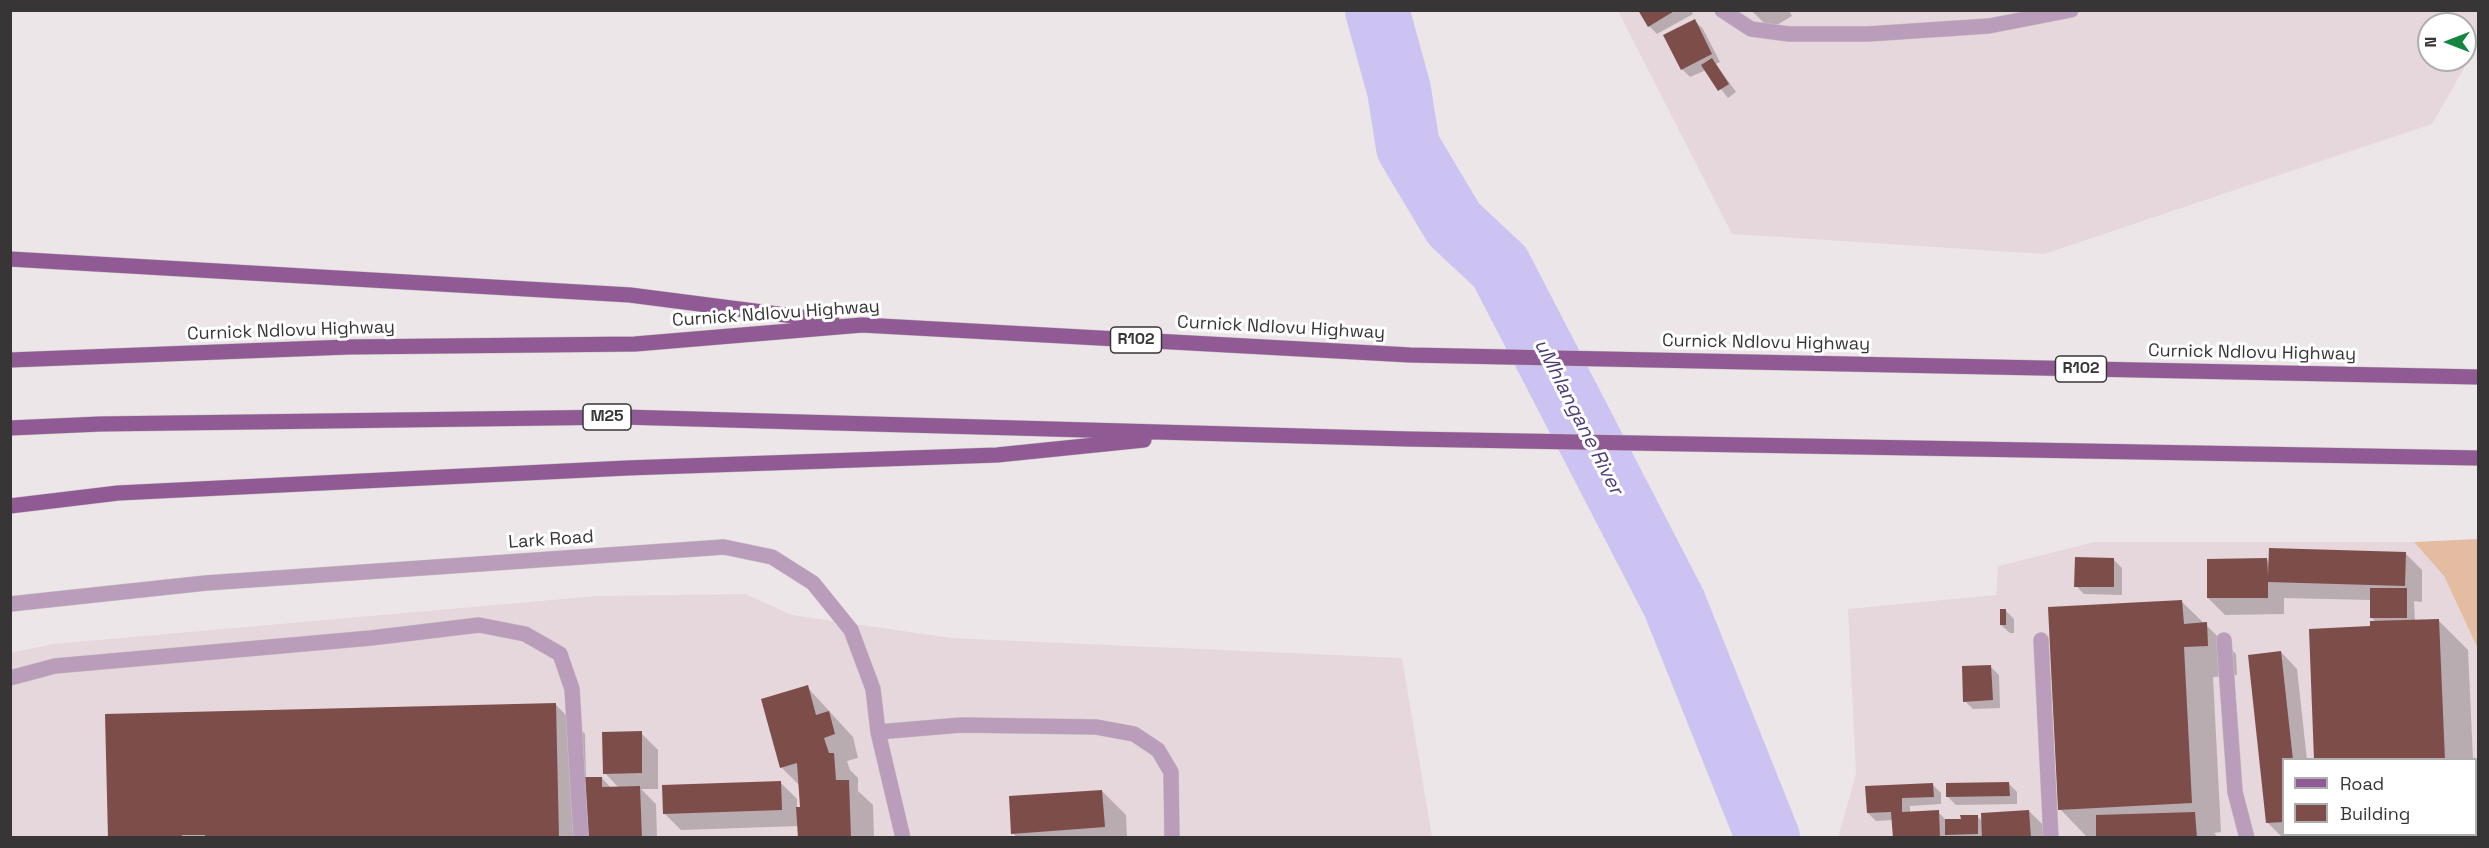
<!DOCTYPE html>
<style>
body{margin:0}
#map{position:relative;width:2489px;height:848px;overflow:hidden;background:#ede6e8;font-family:"Space Grotesk",sans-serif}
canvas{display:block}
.frame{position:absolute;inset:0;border:12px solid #383536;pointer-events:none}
.legend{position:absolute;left:2282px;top:758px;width:195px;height:78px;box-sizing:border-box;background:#fff;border:2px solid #afaeaf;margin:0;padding:8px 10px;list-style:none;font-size:18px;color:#383536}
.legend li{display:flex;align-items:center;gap:12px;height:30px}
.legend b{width:30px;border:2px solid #afaeaf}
.north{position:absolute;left:2417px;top:12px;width:60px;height:60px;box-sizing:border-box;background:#fff;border:2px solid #afaeaf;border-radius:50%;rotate:270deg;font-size:16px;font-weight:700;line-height:24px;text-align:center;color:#383536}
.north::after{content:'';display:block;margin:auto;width:21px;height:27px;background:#14863e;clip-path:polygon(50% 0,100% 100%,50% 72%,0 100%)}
</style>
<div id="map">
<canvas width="2489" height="848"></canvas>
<div class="frame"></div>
<ul class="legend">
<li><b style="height:8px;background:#905b94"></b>Road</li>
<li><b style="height:16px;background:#7d4e49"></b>Building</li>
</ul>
<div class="north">N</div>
</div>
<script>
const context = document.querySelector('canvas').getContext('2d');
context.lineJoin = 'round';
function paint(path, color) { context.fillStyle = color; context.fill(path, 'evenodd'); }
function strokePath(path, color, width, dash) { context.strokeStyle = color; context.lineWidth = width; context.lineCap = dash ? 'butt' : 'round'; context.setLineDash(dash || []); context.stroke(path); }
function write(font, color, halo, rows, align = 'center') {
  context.font = font + ' "Space Grotesk",sans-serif'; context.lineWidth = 6; context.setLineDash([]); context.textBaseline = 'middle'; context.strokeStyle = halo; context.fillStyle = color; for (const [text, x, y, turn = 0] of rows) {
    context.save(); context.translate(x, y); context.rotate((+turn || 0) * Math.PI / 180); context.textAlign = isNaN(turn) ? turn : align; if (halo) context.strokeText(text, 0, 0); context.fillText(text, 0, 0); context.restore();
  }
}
const built = new Path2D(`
 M2478,10V44L2432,124L2044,254L1732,234L1618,11ZM2429,24H2465V60H2429Z
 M2094,542H2414L2444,576L2478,649V837L1838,838L1856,774L1848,609L1996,595L1998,566ZM2284,760H2476V834H2284Z
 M745,594L792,615L951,638L1402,658L1432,837H11L10,653L53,644L597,596Z`);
const green = new Path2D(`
 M2478,539V649L2444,576L2414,542Z`);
const shadow = new Path2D(`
 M1640,10H1691L1693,14L1657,34L1649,26Z
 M1751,10H1789L1792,16L1770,29Z
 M1695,21L1703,29L1720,62L1716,64L1736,92L1728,98L1706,70L1690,77L1682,69Z
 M2405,553L2422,570V602L2414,601L2415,621L2438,620L2468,650L2473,760H2316L2377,623L2372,618L2371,600L2284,598V614L2225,615L2208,598L2267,560L2270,563Z
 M2113,559L2122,568V595L2084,594L2076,586Z
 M2182,602L2236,654L2237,675L2213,677L2221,832L2214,833L2219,838H2088L2060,809Z
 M2006,611L2014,619V633H2010L2001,625Z
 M2281,652L2297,669L2307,760H2284V834H2315V836L2283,838L2268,823Z
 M1990,666L1999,675L2000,708L1973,709L1965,701Z
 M807,687L853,737L858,758L847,761L850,770L858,778V791L873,805L874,838H799V826L681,830L664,813L780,782L797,799V808H802L800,786L781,767Z
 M555,704L585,734L586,778H602L612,789L619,788L605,773L641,733L658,750V789H641L656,804L657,838H109Z
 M2009,784L2017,792V804L1956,805L1948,797Z
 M1933,785L1941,793V804L1910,806V813L1938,812L1947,821L1977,816L1983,822L2029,811L2046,828V838H1894L1893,820L1876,821L1868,813L1867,787Z
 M1102,791L1126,815L1127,838H1017L1013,833Z
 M2344,834H2445L2370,838H2347Z`);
const river = new Path2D(`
 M1377,10L1399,90L1408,147L1454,224L1500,267L1674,603L1768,838`);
const building = new Path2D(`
 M1638,10H1676L1648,27Z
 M1695,19L1712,54L1681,70L1663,35Z
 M1712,58L1729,84L1718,91L1701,65Z
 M2269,548L2406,552L2405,586L2268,582V598H2207V559L2267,558L2268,575Z
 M2075,557L2114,558V587H2074Z
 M2370,588H2407V618H2370Z
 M2182,600L2184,624L2207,622L2208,646L2184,647L2192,803L2058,810L2048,607Z
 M2000,609H2006V625H2000Z
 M2439,619L2445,760H2314L2309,629L2370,626V621Z
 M2281,651L2293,760H2284V822L2266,823L2248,655Z
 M1991,665L1993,700L1963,702L1962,666Z
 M808,685L816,715L829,711L835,734L824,738L829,753H834L836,780H849L851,838H798L796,807H800L797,763L780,768L761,699Z
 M556,703L559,838H205V835H182L183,838H108L105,714Z
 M642,731V773L603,774L602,732Z
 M584,777H602V787L640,786L642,838H583Z
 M781,781L782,810L663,814L662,785Z
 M2009,782L2010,796L1946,797V783Z
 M1933,783L1934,797L1902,798V812L1939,810L1940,838H1893L1891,812L1867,813L1865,786Z
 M1102,790L1105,827L1011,834L1009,796Z
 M2029,810L2031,838H1982L1981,813Z
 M2195,812L2197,838H2096V815Z
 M1960,815H1978V834L1945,835V819H1961Z`);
const lane = new Path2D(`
 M1722,10L1751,29L1789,34H1868L1989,26L2071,10
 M10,604L206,583L724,547L772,557L813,583L851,630L873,689L878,732L903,838
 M2041,640L2051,838
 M2224,640L2235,792L2247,838
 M10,678L55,666L371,638L479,625L525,634L560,654L572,689L581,838
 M878,732L961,725L1096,727L1134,734L1158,750L1171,772L1172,838`);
const primary = new Path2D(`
 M10,259L630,295L832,321
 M10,360L348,347L635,344L862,325L1410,355L2478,377
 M10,428L100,424L623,417L1408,439L2478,458
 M10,506L118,493L627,468L997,455L1144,440`);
const shields = [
 [1136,340,51],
 [2081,369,51],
 [607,417,48]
];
const shieldNames = [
 ["R102",1136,340],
 ["R102",2081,369],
 ["M25",607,417]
];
const streetNames = [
 ["Curnick Ndlovu Highway",776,314,-4],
 ["Curnick Ndlovu Highway",1281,328,3],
 ["Curnick Ndlovu Highway",291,331,-2],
 ["Curnick Ndlovu Highway",1766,343,1],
 ["Curnick Ndlovu Highway",2252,353,1],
 ["Lark Road",551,540,-4]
];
const waterNames = [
 ["uMhlangane River",1578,417,63]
];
paint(built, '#e6d7dc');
paint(green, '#e3bca1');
paint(shadow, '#0003');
strokePath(river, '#ccc3f2', 64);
paint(building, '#7d4e49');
strokePath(lane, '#c9c3c4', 16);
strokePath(primary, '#c9c3c4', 16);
strokePath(lane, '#ba9cbb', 15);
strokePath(primary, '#905b94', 15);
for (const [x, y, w] of shields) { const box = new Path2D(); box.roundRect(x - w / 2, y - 13, w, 26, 4.5); context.fillStyle = '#fff'; context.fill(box); strokePath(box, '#383536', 1.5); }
write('bold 16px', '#383536', null, shieldNames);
write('18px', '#383536', '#fff', streetNames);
write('italic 20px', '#4b3d76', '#fff', waterNames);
</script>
